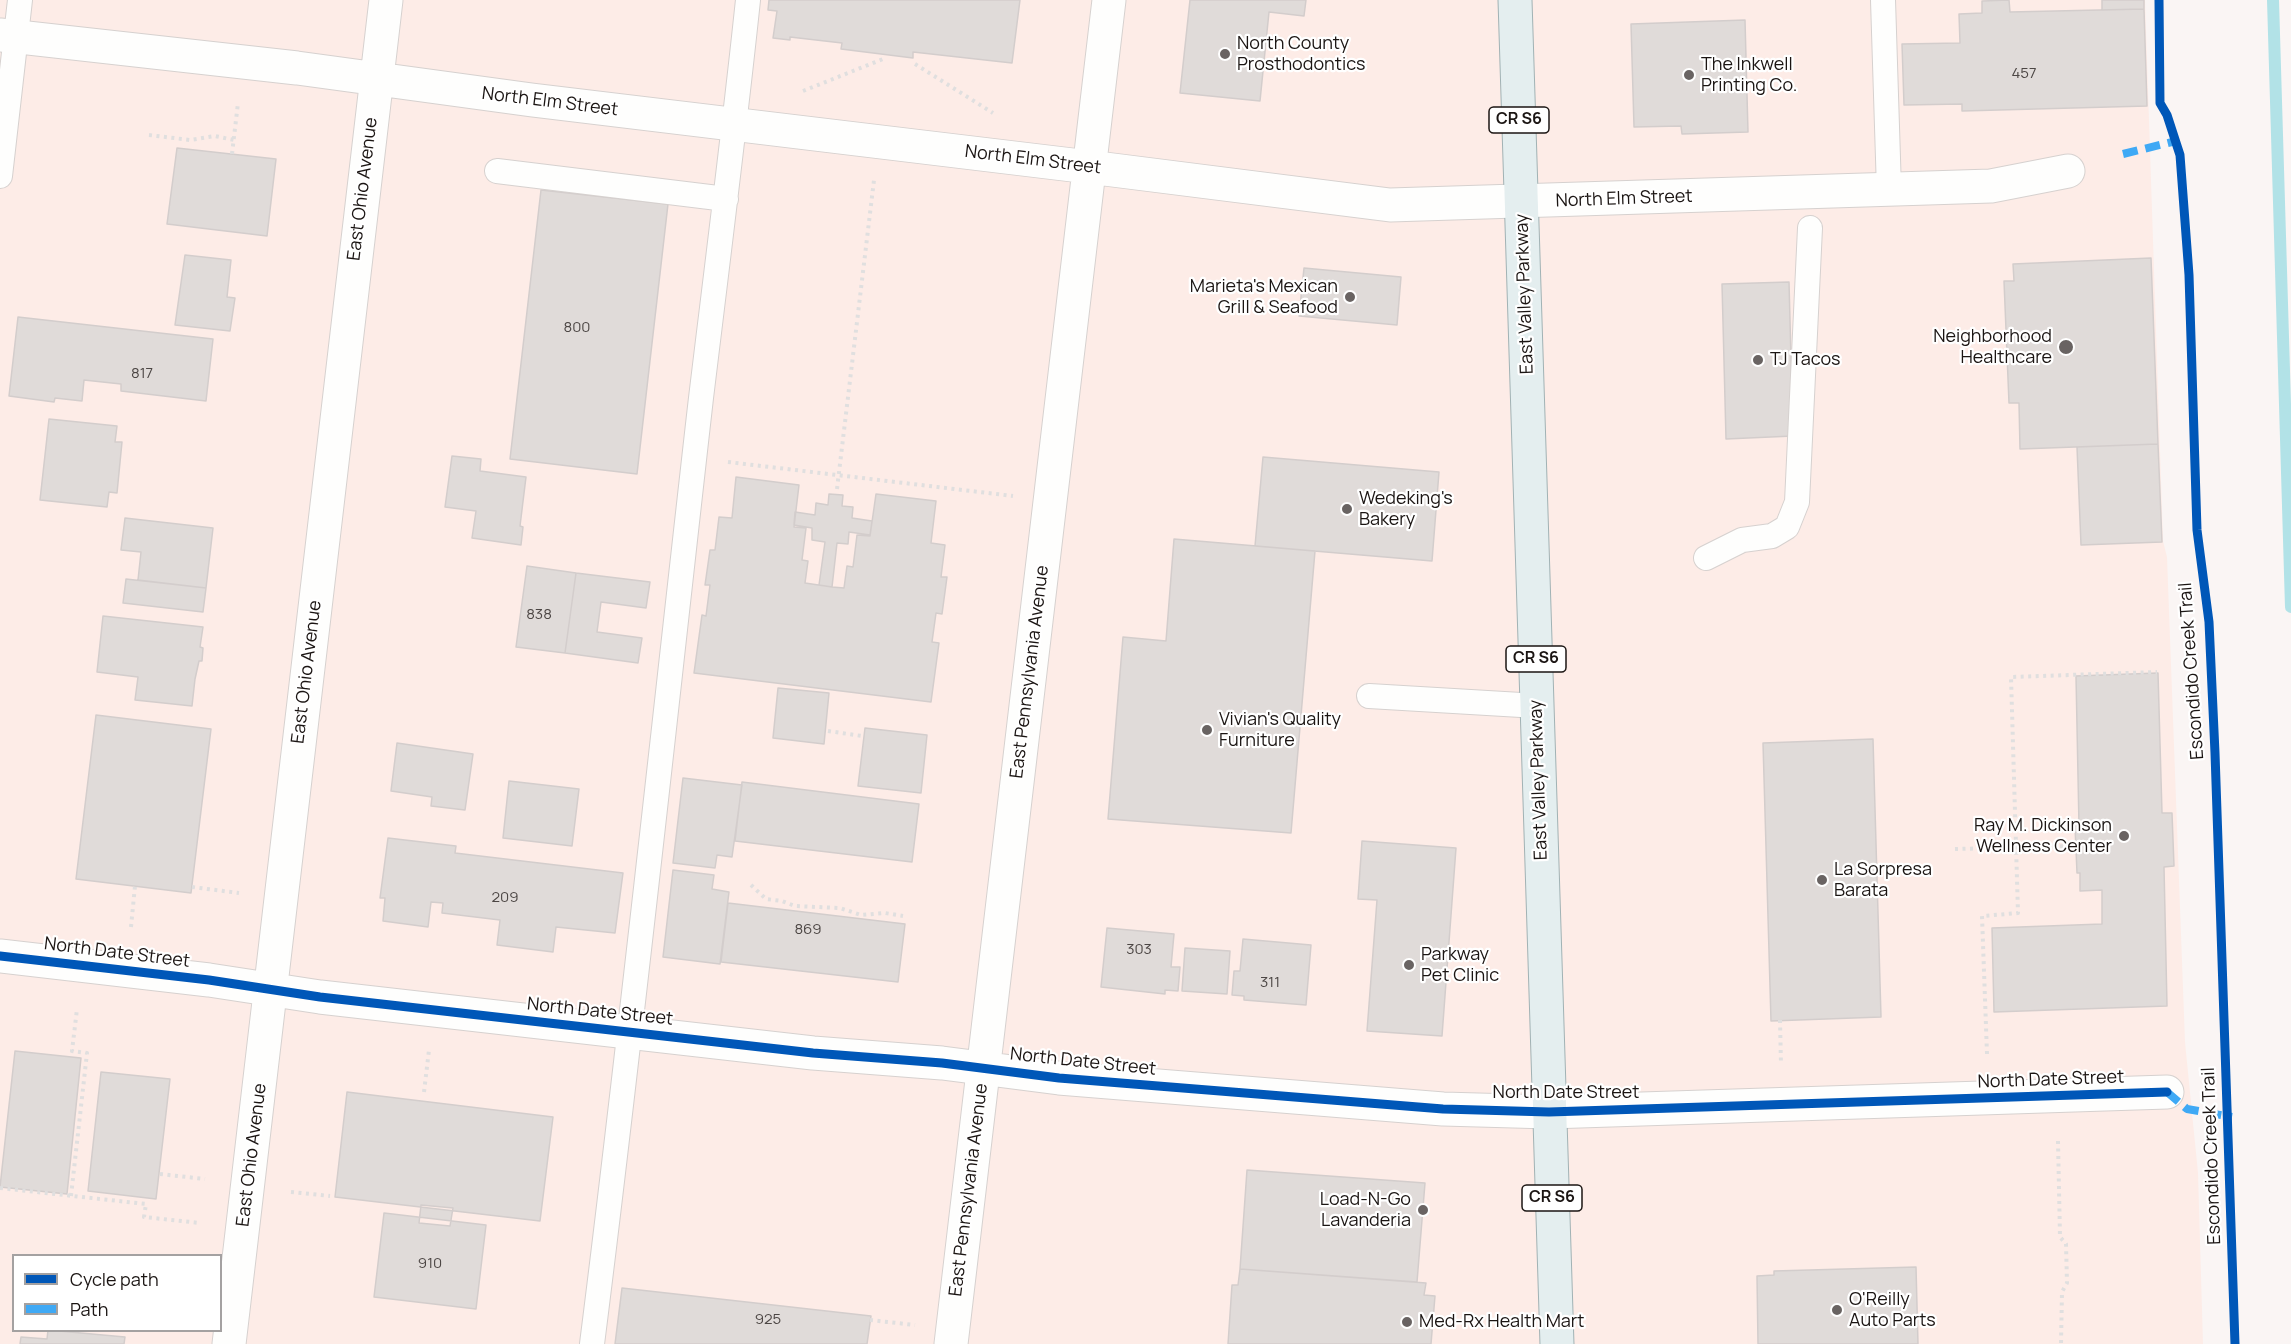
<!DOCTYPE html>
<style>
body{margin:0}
#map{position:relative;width:2291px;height:1344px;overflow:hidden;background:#faf5f4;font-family:Manrope,sans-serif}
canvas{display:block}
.legend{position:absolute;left:12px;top:1254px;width:210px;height:78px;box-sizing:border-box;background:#fff;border:2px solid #a4a1a1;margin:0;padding:8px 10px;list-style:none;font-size:18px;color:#1b1513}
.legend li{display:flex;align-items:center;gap:12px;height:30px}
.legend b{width:30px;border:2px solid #a4a1a1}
</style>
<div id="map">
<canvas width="2291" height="1344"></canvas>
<ul class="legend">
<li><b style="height:8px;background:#0057b8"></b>Cycle path</li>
<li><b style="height:8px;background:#3fa9f5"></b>Path</li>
</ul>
</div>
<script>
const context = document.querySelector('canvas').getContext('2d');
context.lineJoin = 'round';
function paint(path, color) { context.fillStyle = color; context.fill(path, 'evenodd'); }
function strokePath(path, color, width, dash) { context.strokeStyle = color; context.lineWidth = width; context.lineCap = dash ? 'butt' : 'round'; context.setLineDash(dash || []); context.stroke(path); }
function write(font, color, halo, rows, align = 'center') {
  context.font = font + ' Manrope,sans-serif'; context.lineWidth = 4.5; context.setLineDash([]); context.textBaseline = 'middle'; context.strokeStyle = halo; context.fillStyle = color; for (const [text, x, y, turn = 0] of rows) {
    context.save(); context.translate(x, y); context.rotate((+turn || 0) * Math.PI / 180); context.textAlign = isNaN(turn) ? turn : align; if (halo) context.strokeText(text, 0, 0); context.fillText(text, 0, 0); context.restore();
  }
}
const built = new Path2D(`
 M0,0H2145L2163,541L2167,557L2185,1042L2198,1173L2203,1344H0ZM14,1256H220V1330H14Z`);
const stream = new Path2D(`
 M2273,0L2291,607`);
const building = new Path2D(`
 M769,0H1020L1012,63L913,52V58L841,49L842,43L790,37V40L773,38L777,11L768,10Z
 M1190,0H1306L1304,16L1269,12L1260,101L1180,93Z
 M2009,0L2010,12L2144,9L2147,106L1962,111V104L1904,105L1902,44L1960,43L1959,14L1982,13V1Z
 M2102,0H2144V9L2102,10Z
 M1745,20L1748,132L1682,134L1681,126L1634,127L1631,24Z
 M177,148L276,159L267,236L167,224Z
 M541,190L668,204L637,474L510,459Z
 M185,255L231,260L227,297L235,298L230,331L175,325Z
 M2151,258L2158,444L2020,449L2019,403H2009L2004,281H2014L2013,264Z
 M1304,268L1401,277L1397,325L1299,316Z
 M1789,282L1793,436L1726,439L1722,284Z
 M18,317L213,339L206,401L121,391V384L84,380L82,401L55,398L54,402L9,396Z
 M49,419L117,426L115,442H122L117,493L109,492L107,507L40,500Z
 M2158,444L2162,542L2081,545L2077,447Z
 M452,456L481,459L480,471L526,477L520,526L523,527L521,545L472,538L476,511L445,507Z
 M1263,457L1439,472L1432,561L1255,546Z
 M736,477L799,485L794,527L806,528L802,560L808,561L805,583L832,587L844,588L847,566L853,567L857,535L870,536L876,494L936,501L931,543L945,545L941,577H947L942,614L936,613L932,642L939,643L931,702L694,673L702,615L706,616L710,585H705L710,550H715L719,517L732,518Z
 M829,494L843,495L842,506L853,507L852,518L872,521L870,535L849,532L848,544L837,543L832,587L819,585L825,542L812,540V528L794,525L795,512L815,515L816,503L828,505Z
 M125,518L213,528L206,588L138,580L141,552L121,550Z
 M1174,539L1315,551L1291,833L1108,819L1123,637L1166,641Z
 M527,566L576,573L565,653L516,647Z
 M576,573L650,582L646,608L601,602L597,632L642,638L638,663L565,653Z
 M126,579L206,588L203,612L123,603Z
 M103,616L203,627L200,647L203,648L202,661H199L195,679L192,706L135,700L138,677L97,672Z
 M2158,673L2162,813H2172L2174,866L2164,867L2167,1006L1994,1012L1992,928L2102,924V890L2080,891V873H2077L2075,826H2079L2076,676Z
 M778,688L829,693L824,744L773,738Z
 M96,715L211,729L191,893L76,879Z
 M865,728L927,735L921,793L858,786Z
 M1873,739L1881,1017L1771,1021L1763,743Z
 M397,743L473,754L465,810L431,806L432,797L391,791Z
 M683,778L742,785L732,857L717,855L715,868L673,863Z
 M509,781L579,789L572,846L503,838Z
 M742,782L919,804L912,862L735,841Z
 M388,838L456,846L455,853L623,873L615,933L556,927L553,952L497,945L500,920L442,913L443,903L431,902L428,927L383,921L385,898H380Z
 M1362,841L1456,848L1442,1036L1367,1031L1377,900L1358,899Z
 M673,870L714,875L712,889L729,892L720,964L663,957Z
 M728,903L905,924L898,982L721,962Z
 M1107,928L1174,934L1171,967H1180L1178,991L1165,990V994L1101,987Z
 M1243,939L1311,945L1306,1005L1244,1000V996L1232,995L1234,971H1240Z
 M1185,948L1230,951L1227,994L1182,991Z
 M15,1051L81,1058L67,1194L0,1187Z
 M101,1072L170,1079L156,1199L88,1191Z
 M347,1092L553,1117L540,1221L335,1197Z
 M1247,1170L1425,1183L1417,1282L1240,1269Z
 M421,1205L453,1208L450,1226L419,1223Z
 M384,1213L486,1225L476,1309L374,1297Z
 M1916,1267L1918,1344H1758L1757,1276L1774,1275V1271Z
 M1240,1269L1426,1283L1424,1295L1435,1296L1431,1344H1228L1232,1285H1238Z
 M622,1288L871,1316L867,1344H615Z
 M48,1330L125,1337L124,1344H20L21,1337L47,1339Z`);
const path = new Path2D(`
 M915,64L993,113
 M803,91L883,59
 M149,135L190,140L215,136L234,140
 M232,154L238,103
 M728,462L1013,496
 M837,489L874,180
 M828,731L862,736
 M1955,849L2076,846
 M751,885L766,899L782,901L795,906L840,908L861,915L885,913L903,916
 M192,887L239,893
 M131,927L135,886
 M1780,1020L1781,1065
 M1987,1054L1982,916L2018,913L2011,677L2157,672
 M424,1092L429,1050
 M2058,1141L2060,1237L2066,1244L2067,1283L2062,1292L2061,1344
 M160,1174L205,1179
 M0,1188L146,1204L144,1217L200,1223
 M291,1192L330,1196
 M71,1196L87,1053L72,1051L77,1009
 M870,1320L915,1325`);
const lane = new Path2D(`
 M1883,0L1889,190
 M497,171L726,199
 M0,176L20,0
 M1706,558L1742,540L1772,536L1787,527L1797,502L1810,228
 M1369,696L1538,706
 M592,1344C632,1029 665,714 701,398C717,266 734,133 748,0`);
const street = new Path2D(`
 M0,35L297,68L532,100L1089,167L1390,205L1991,186L2068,171
 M0,956L209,980L320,997L813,1053L942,1063L1059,1078L1443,1109L1549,1112L2167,1092
 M229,1344L386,0
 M951,1344L1109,0`);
const primary = new Path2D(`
 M1515,0L1557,1344`);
const quiet = new Path2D(`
 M2123,154L2176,141
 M2167,1092L2187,1109L2232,1117`);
const cycleway = new Path2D(`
 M2159,0L2160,103L2167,115L2180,155L2189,275L2197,530L2209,622L2215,753L2235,1344
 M0,956L209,980L320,997L813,1053L942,1063L1059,1078L1443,1109L1549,1112L2167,1092`);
const markers = [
 [1225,54,6,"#696362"],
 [1689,75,6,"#696362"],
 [1350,297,6,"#696362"],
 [2066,347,8,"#696362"],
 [1758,360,6,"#696362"],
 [1347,509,6,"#696362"],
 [1207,730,6,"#696362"],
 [2124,836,6,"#696362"],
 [1822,880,6,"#696362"],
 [1409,965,6,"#696362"],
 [1423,1210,6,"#696362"],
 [1837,1310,6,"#696362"],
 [1407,1322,6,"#696362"]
];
const numberNames = [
 ["457",2024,74],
 ["800",577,328],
 ["817",142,374],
 ["838",539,615],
 ["209",505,898],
 ["869",808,930],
 ["303",1139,950],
 ["311",1270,983],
 ["910",430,1264],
 ["925",768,1320]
];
const shields = [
 [1519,120,60],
 [1536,659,60],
 [1552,1198,60]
];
const shieldNames = [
 ["CR S6",1519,120],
 ["CR S6",1536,659],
 ["CR S6",1552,1198]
];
const poiNames = [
 ["North County",1237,44],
 ["Prosthodontics",1237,65],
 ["The Inkwell",1701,65],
 ["Printing Co.",1701,86],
 ["Marieta's Mexican",1338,287,"right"],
 ["Grill & Seafood",1338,308,"right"],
 ["Neighborhood",2052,337,"right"],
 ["Healthcare",2052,358,"right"],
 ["TJ Tacos",1770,360],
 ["Wedeking's",1359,499],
 ["Bakery",1359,520],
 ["Vivian's Quality",1219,720],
 ["Furniture",1219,741],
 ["Ray M. Dickinson",2112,826,"right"],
 ["Wellness Center",2112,847,"right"],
 ["La Sorpresa",1834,870],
 ["Barata",1834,891],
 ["Parkway",1421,955],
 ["Pet Clinic",1421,976],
 ["Load-N-Go",1411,1200,"right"],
 ["Lavanderia",1411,1221,"right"],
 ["O'Reilly",1849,1300],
 ["Auto Parts",1849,1321],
 ["Med-Rx Health Mart",1419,1322]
];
const streetNames = [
 ["North Elm Street",550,102,7],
 ["North Elm Street",1033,160,7],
 ["East Ohio Avenue",363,189,-83],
 ["North Elm Street",1624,199,-2],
 ["East Valley Parkway",1525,294,-92],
 ["Escondido Creek Trail",2192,671,-94],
 ["East Ohio Avenue",307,672,-83],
 ["East Pennsylvania Avenue",1030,672,-83],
 ["East Valley Parkway",1539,780,-92],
 ["North Date Street",117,953,7],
 ["North Date Street",600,1012,6],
 ["North Date Street",1083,1062,6],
 ["North Date Street",2051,1080,-2],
 ["North Date Street",1566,1093],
 ["East Ohio Avenue",252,1155,-83],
 ["Escondido Creek Trail",2212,1156,-92],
 ["East Pennsylvania Avenue",969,1190,-83]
];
paint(built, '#fdece7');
strokePath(stream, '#b2e2e7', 12);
paint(building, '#e0dbd9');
strokePath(building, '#d3cdcc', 1.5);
strokePath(lane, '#d6d1cf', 26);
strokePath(street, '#d6d1cf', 35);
strokePath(primary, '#a1b2b4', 35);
strokePath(path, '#e0dfdf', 4, [3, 4.5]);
strokePath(lane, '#fefefd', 24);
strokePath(street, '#fefefd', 33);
strokePath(primary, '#e4eeef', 33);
strokePath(quiet, '#3fa9f5', 8, [15, 8]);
strokePath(cycleway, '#0057b8', 9);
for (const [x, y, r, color] of markers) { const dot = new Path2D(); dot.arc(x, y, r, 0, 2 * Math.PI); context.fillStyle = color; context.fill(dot); strokePath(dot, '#fff', 2); }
write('15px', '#4c4644', null, numberNames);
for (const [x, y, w] of shields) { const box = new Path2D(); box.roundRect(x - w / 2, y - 13, w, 26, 4.5); context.fillStyle = '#fff'; context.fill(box); strokePath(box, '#1b1513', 1.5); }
write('bold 16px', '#1b1513', null, shieldNames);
write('18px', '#1b1513', '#fff', poiNames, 'left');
write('18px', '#1b1513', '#fff', streetNames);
</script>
